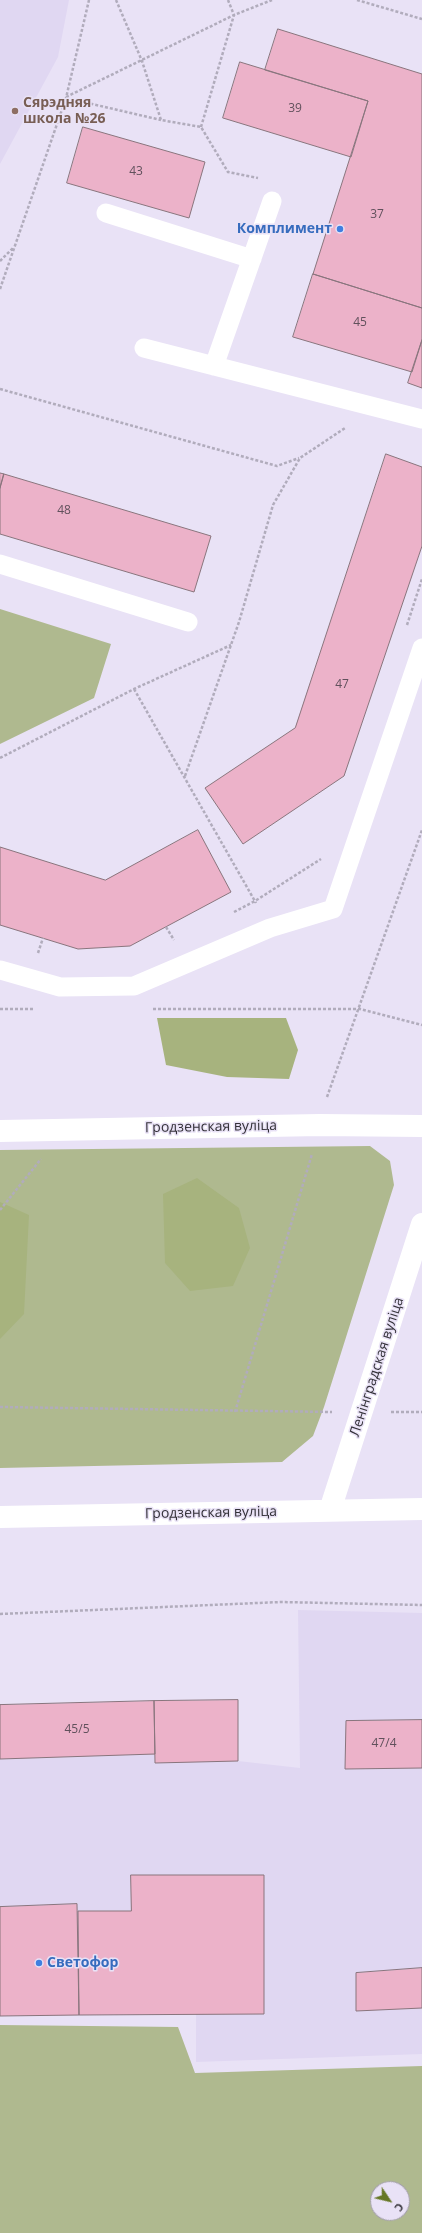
<!DOCTYPE html>
<meta charset="utf-8">
<style>
body{margin:0}
#map{position:relative;width:422px;height:2233px;overflow:hidden;background:#e9e2f6;font-family:"Open Sans",sans-serif}
canvas{display:block}
.north{position:absolute;left:370px;top:2181px;width:40px;height:40px;box-sizing:border-box;background:#e9e2f6;border:1px solid #a09baa;border-radius:50%;rotate:125deg;font-size:11px;font-weight:700;line-height:16px;text-align:center;color:#333138}
.north::after{content:'';display:block;margin:auto;width:14px;height:18px;background:#667725;clip-path:polygon(50% 0,100% 100%,50% 72%,0 100%)}
</style>
<div id="map">
<canvas width="422" height="2233"></canvas>
<div class="north">С</div>
</div>
<script>
const context = document.querySelector('canvas').getContext('2d');
context.lineJoin = 'round';
function paint(path, color) { context.fillStyle = color; context.fill(path, 'evenodd'); }
function strokePath(path, color, width, dash) { context.strokeStyle = color; context.lineWidth = width; context.lineCap = dash ? 'butt' : 'round'; context.setLineDash(dash || []); context.stroke(path); }
function write(font, color, halo, rows, align = 'center') {
  context.font = font + ' "Open Sans",sans-serif'; context.lineWidth = 3; context.setLineDash([]); context.textBaseline = 'middle'; context.strokeStyle = halo; context.fillStyle = color; for (const [text, x, y, turn = 0] of rows) {
    context.save(); context.translate(x, y); context.rotate((+turn || 0) * Math.PI / 180); context.textAlign = isNaN(turn) ? turn : align; if (halo) context.strokeText(text, 0, 0); context.fillText(text, 0, 0); context.restore();
  }
}
const built = new Path2D(`
 M0,0H69L58,57L0,164Z
 M298,1610L422,1613V2054L196,2062V2014L0,2016V1705L238,1700V1761L300,1768Z`);
const green = new Path2D(`
 M0,609L111,644L94,698L0,744Z
 M370,1146L390,1161L394,1185L324,1407L313,1436L282,1462L0,1468V1150Z
 M0,2025L178,2027L195,2073L422,2066V2233H0ZM378,2189H402V2213H378Z`);
const forest = new Path2D(`
 M157,1018H286L298,1050L289,1079L227,1077L166,1065Z
 M197,1178L239,1208L250,1248L233,1286L190,1291L165,1263L163,1194Z
 M0,1202L29,1215L24,1314L0,1339Z`);
const building = new Path2D(`
 M278,29L422,74V308L313,274L368,101L265,70Z
 M240,62L368,101L351,157L223,118Z
 M83,127L205,162L189,218L67,183Z
 M313,274L422,308V340L412,372L293,337Z
 M422,340V388L408,383Z
 M386,454L422,467V546L344,776L243,844L205,788L295,728Z
 M0,473L4,474L0,488Z
 M4,474L211,536L194,592L0,534V488Z
 M198,830L231,892L130,946L78,949L0,925V847L105,880Z
 M238,1700V1761L155,1763L154,1701Z
 M154,1701L155,1754L0,1759V1705Z
 M422,1720V1768L345,1769L346,1721Z
 M131,1875H264V2014L79,2015L78,1911H131Z
 M77,1904L79,2015L0,2016V1907Z
 M422,1968V2008L356,2011V1973Z`);
const path = new Path2D(`
 M116,0L142,61L161,120L201,127L228,172L258,178
 M357,0L422,19
 M66,97L234,15L272,0
 M66,98L161,120
 M201,127L234,15L228,0
 M0,261L14,247
 M0,289L66,98L89,0
 M0,389L277,466L299,458
 M407,625L422,579
 M134,689L256,903
 M0,758L134,689L231,645
 M185,776L239,622L273,505L300,458L345,428
 M234,912L255,901L321,859
 M166,927L174,940
 M38,953L43,938
 M0,1009H34
 M153,1009H360L422,1025
 M327,1097L422,830
 M0,1210L41,1159
 M0,1407L332,1412
 M235,1412L312,1154
 M391,1412H422
 M0,1614L281,1602L422,1605`);
const lane = new Path2D(`
 M106,213L252,259
 M144,348L422,419
 M214,366L272,201
 M0,564L188,622
 M0,970L60,987L134,986L270,928L333,909L422,648`);
const street = new Path2D(`
 M0,1131L320,1125L422,1126`);
const secondary = new Path2D(`
 M330,1510L422,1224
 M0,1517L422,1509`);
const markers = [
 [15,111,4,"#8d6e63"],
 [340,229,4,"#3f7fe0"],
 [39,1963,4,"#3f7fe0"]
];
const numberNames = [
 ["39",295,109],
 ["43",136,172],
 ["37",377,215],
 ["45",360,323],
 ["48",64,511],
 ["47",342,685],
 ["45/5",77,1730],
 ["47/4",384,1744]
];
const educationNames = [
 ["Сярэдняя",23,103],
 ["школа №26",23,119]
];
const shopNames = [
 ["Комплимент",332,229],
 ["Светофор",47,1963,"left"]
];
const streetNames = [
 ["Гродзенская вуліца",211,1127,-1],
 ["Ленінградская вуліца",377,1367,-72],
 ["Гродзенская вуліца",211,1513,-1]
];
paint(built, '#e0d7f2');
paint(green, '#afb98f');
paint(forest, '#a7b37e');
paint(building, '#ecb2c9');
strokePath(building, '#89757d', 1);
strokePath(path, '#b1acbc', 2.5, [3, 2]);
strokePath(lane, '#fff', 19);
strokePath(street, '#fff', 22);
strokePath(secondary, '#fff', 22);
for (const [x, y, r, color] of markers) { const dot = new Path2D(); dot.arc(x, y, r, 0, 2 * Math.PI); context.fillStyle = color; context.fill(dot); strokePath(dot, '#e9e2f6', 1.5); }
write('12px', '#61515c', null, numberNames);
write('bold 14px', '#785e54', '#e9e2f6', educationNames, 'left');
write('bold 14px', '#366cbe', '#e9e2f6', shopNames, 'right');
write('14px', '#333138', '#e9e2f6', streetNames);
</script>
